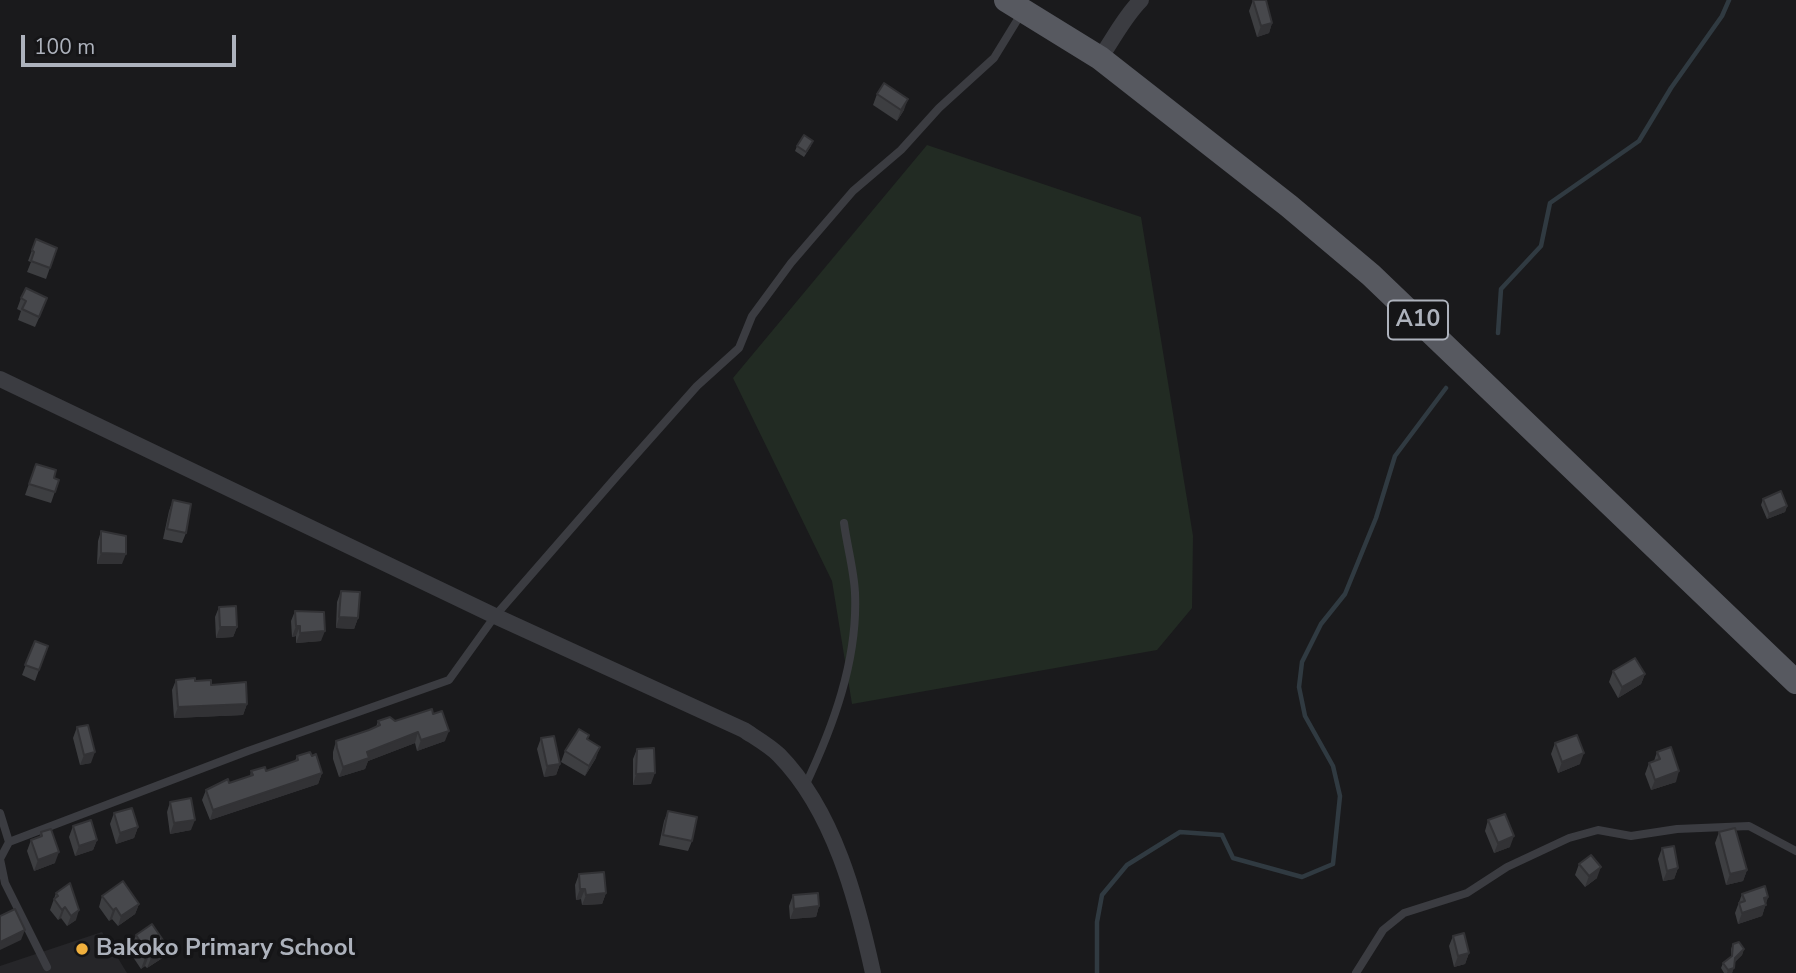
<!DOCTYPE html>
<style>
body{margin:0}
#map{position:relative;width:1796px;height:973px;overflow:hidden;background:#1a1a1c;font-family:"Nunito Sans",sans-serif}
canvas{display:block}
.scale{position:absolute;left:21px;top:35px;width:215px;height:32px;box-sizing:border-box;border:4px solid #adb2bc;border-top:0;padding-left:9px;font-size:21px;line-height:24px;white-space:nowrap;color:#adb2bc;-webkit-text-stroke:5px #151517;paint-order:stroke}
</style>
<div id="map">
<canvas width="1796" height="973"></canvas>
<div class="scale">100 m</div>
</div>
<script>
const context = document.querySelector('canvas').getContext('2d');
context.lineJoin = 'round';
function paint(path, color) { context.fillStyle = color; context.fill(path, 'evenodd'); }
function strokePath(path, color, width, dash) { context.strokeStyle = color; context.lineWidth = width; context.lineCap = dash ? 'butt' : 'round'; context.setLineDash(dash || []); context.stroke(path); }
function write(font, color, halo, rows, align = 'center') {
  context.font = font + ' "Nunito Sans",sans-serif'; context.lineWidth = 7; context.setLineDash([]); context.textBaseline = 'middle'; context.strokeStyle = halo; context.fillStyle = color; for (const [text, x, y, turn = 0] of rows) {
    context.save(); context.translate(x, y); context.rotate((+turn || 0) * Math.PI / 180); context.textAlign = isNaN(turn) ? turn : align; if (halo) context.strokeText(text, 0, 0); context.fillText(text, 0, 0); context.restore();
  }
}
const built = new Path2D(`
 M102,932L127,973H0V966Z`);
const green = new Path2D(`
 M927,145L1141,217L1193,536L1192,608L1157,650L852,704L832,581L733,378Z`);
const stream = new Path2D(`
 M1498,333L1501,289L1541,246L1550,203L1639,141L1671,88L1722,16L1729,0
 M1097,973V922L1102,895L1127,865L1180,832L1222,835L1233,858L1302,877L1333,864L1340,796L1333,766L1305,716L1299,687L1302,662L1321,624L1345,594L1376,518L1395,456L1446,388`);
const service = new Path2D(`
 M805,786C833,727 858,660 855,593C854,570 847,546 844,523
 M0,813L9,842L0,859
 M9,842L248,751L449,680L495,616L617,476L697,386L739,348L752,316L791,263L853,191L901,150L939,108L994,58L1021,14
 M0,859L5,883L47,967
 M1356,973L1383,930L1404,913L1467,893L1507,867L1569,838L1598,830L1631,836L1677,829L1749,826L1796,851`);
const minor = new Path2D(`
 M1100,58C1114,38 1124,17 1141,0
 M0,379L495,616L744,730C756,738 770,746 779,755C834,811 857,900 873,973`);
const primary = new Path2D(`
 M1006,0L1100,58L1289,206L1371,275L1796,682`);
const wall = new Path2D(`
 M1253,0L1272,23L1269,33L1257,37L1249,11Z
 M877,94L904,110L897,121L873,105Z
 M797,146H811L804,157L795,151Z
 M36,239L57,248L46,279L27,272L31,262L28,261Z
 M21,298L43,309L35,327L18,320L21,311L17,309Z
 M36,464L54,478L59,480L51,503L25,495Z
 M1763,499L1787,506L1785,512L1767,519L1761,505Z
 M173,500L186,533L182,543L163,539L169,511Z
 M101,531L122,564H97L98,541Z
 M341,591L358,618L354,629L336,628L337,602Z
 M219,607L237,627L233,637L216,638L215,617Z
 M295,611L321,641L296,643V636L292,637L291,621Z
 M35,641L48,646L35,681L22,675Z
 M1613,671L1645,674L1641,684L1618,698L1609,682Z
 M176,680L211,685L247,704L243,715L174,718L172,690Z
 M378,721H395L445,741L417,751L415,743L368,761L365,769L339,777L333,759V752L336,741L376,727Z
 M77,727L91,763L80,765L73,738Z
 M541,738L560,764L556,775L544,777L537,749Z
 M588,739L596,758L585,776L561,762L565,751Z
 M1555,743L1580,764L1558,773L1551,754Z
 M637,749L651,784L633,785V759Z
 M1657,752L1676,782L1651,790L1645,774L1649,763L1654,761Z
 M297,756H312L322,773L318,784L210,820L202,800L206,790L250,776L251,771H266L295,761Z
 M170,802L191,830L170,834L167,812Z
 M668,811L692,841L688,851L659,845L664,821Z
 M114,813L138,827L134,838L116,844L110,824Z
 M1488,820L1510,847L1494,853L1485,831Z
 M73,826L97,840L93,850L75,856L69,837Z
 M41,832L55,863L34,871L27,851L31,840L39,838Z
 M1719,832L1747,870L1743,881L1726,885L1715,843Z
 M1662,848L1678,868L1674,879L1663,881L1658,859Z
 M1579,864L1597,878L1585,887L1575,875Z
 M579,874L606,893L602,904L582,905L581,899L576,900L575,885Z
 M56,893L76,920L67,926L61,918L58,920L50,910Z
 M1742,894L1768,897L1762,916L1738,924L1735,913Z
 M793,895L819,906L816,917L790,919L789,906Z
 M102,896L139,904L135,914L118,926L112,919L109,921L99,907Z
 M136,935L167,946L164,957L147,968L145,966L141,969L133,957L135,951L132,946Z
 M1453,936L1469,953L1465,964L1454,967L1449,946Z
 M1733,944L1744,949L1742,955L1735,962L1732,973H1724L1721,968L1723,963L1731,957V949Z`);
const shadedWall = new Path2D(`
 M1272,23L1269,33L1257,37L1261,26Z
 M908,99L904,110L897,121L901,110Z
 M1787,506L1785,512L1767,519L1769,514Z
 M101,553L126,554L122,564H97Z
 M339,617L358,618L354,629L336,628Z
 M296,626H300L296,636L292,637Z
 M220,627H237L233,637L216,638Z
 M325,631L321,641L296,643L300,633Z
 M1645,674L1641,684L1618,698L1622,687Z
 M247,704L243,715L174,718L178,707Z
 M449,731L445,741L417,751L421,740Z
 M418,732L415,743L368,761L365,769L339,777L343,767L367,752Z
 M600,747L596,758L585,776L589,766Z
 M95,752L91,763L80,765L84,755Z
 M1584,753L1580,764L1558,773L1562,762Z
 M560,764L556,775L544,777L547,766Z
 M1679,771L1676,782L1651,790L1655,780Z
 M322,773L318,784L210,820L213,810Z
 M655,773L651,784L633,785L636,774Z
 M195,820L191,830L170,834L174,823Z
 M138,827L134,838L116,844L120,833Z
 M1514,836L1510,847L1494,853L1498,843Z
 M97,840L93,850L75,856L79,846Z
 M59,852L55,863L34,871L38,860Z
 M1601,867L1597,878L1585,887L1589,876Z
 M1678,868L1674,879L1663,881L1667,871Z
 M1747,870L1743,881L1726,885L1730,874Z
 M580,889H585L581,899L576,900Z
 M606,893L602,904L582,905L586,895Z
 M1768,897L1762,916L1738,924L1742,913L1764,898Z
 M139,904L135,914L118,926L121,916Z
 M819,906L816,917L790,919L794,909Z
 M65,907L61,918L58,920L62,910Z
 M116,908L112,919L109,921L113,910Z
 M79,910L76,920L67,926L71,916Z
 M25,930L21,940L0,950V942Z
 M167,946L164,957L147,968L151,958Z
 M1744,949L1742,955L1733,963L1735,958Z
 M1469,953L1465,964L1454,967L1458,956Z
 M149,955L145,966L141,969L145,958Z
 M1734,968L1732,973H1727L1728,970Z`);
const building = new Path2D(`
 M1253,0H1266L1272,23L1261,26Z
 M884,83L908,99L901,110L877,94Z
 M804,135L813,141L806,152L797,146Z
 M36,239L57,248L50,268L31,261L34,252L32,250Z
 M26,288L47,298L39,317L22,309L26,301L21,298Z
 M36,464L56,470L54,478L59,480L55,492L29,484Z
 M1781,491L1787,506L1769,514L1763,499Z
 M173,500L191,504L186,533L167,529Z
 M101,531L126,536V554L101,553Z
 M341,591L360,592L358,618L339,617Z
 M236,606L237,627H220L219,607Z
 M295,611L324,612L325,631L300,633V626H296Z
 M35,641L48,646L39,670L25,665Z
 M1635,658L1645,674L1622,687L1613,671Z
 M195,678V681L211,680V685L246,682L247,704L178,707L176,680Z
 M432,709L433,714L442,711L449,731L421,740L418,732L367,752L369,758L343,767L337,748L336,741L369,730L380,725L378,721L390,717L395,721Z
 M88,725L95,752L84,755L77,727Z
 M579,729L589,735L587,739L600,747L589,766L565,751Z
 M1577,735L1584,753L1562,762L1555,743Z
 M554,736L560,764L547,766L541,738Z
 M1671,747L1679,771L1655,780L1649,763L1660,759L1657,752Z
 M654,748L655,773L636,774L637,749Z
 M310,752L312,756L316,754L322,773L213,810L206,790L228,779L229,783L253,775L251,771L265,767L266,771L298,760L297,756Z
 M191,798L195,820L174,823L170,802Z
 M132,808L138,827L120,833L114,813Z
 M668,811L697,817L692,841L663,835Z
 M1505,814L1514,836L1498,843L1488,820Z
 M91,820L97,840L79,846L73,826Z
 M1735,828L1747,870L1730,874L1719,832Z
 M51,829L59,852L38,860L31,840L42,836L41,832Z
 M1674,846L1678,868L1667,871L1662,848Z
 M1591,855L1601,867L1589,876L1579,864Z
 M604,872L606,893L586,895L585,889H580L579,874Z
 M123,881L139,904L121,916L116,908L113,910L102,896Z
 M70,883L79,910L71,916L65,907L62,910L54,899L58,896L56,893Z
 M1765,886L1768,897L1764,898L1766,905L1742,913L1739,903L1745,901L1742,894Z
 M818,893L819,906L794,909L793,895Z
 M15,909L25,930L0,942V916Z
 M152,924L167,946L151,958L149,955L145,958L137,946L141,943L136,935Z
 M1464,933L1469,953L1458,956L1453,936Z
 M1739,942L1744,949L1735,958L1734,968L1728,970L1723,963L1732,956L1733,944Z`);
const markers = [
 [82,949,7,"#f1b03d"]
];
const shields = [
 [1418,320,60]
];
const shieldNames = [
 ["A10",1418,320]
];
const poiNames = [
 ["Bakoko Primary School",96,949]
];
paint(built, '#262629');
paint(green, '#222b23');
strokePath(stream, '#303a41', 4.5);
strokePath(service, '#3b3c41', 8);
strokePath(minor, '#3b3c41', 16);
strokePath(primary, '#575960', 24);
paint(wall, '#3d3e41');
paint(shadedWall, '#323235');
paint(building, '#47484c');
strokePath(building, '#323235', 2);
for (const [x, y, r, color] of markers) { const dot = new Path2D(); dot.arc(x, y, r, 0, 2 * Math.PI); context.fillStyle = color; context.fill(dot); strokePath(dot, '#151517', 2.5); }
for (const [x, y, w] of shields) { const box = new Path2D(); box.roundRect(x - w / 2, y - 19.5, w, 39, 5); context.fillStyle = '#151517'; context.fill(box); strokePath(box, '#adb2bc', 2); }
write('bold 23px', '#adb2bc', null, shieldNames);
write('bold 24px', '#adb2bc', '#151517', poiNames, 'left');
</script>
